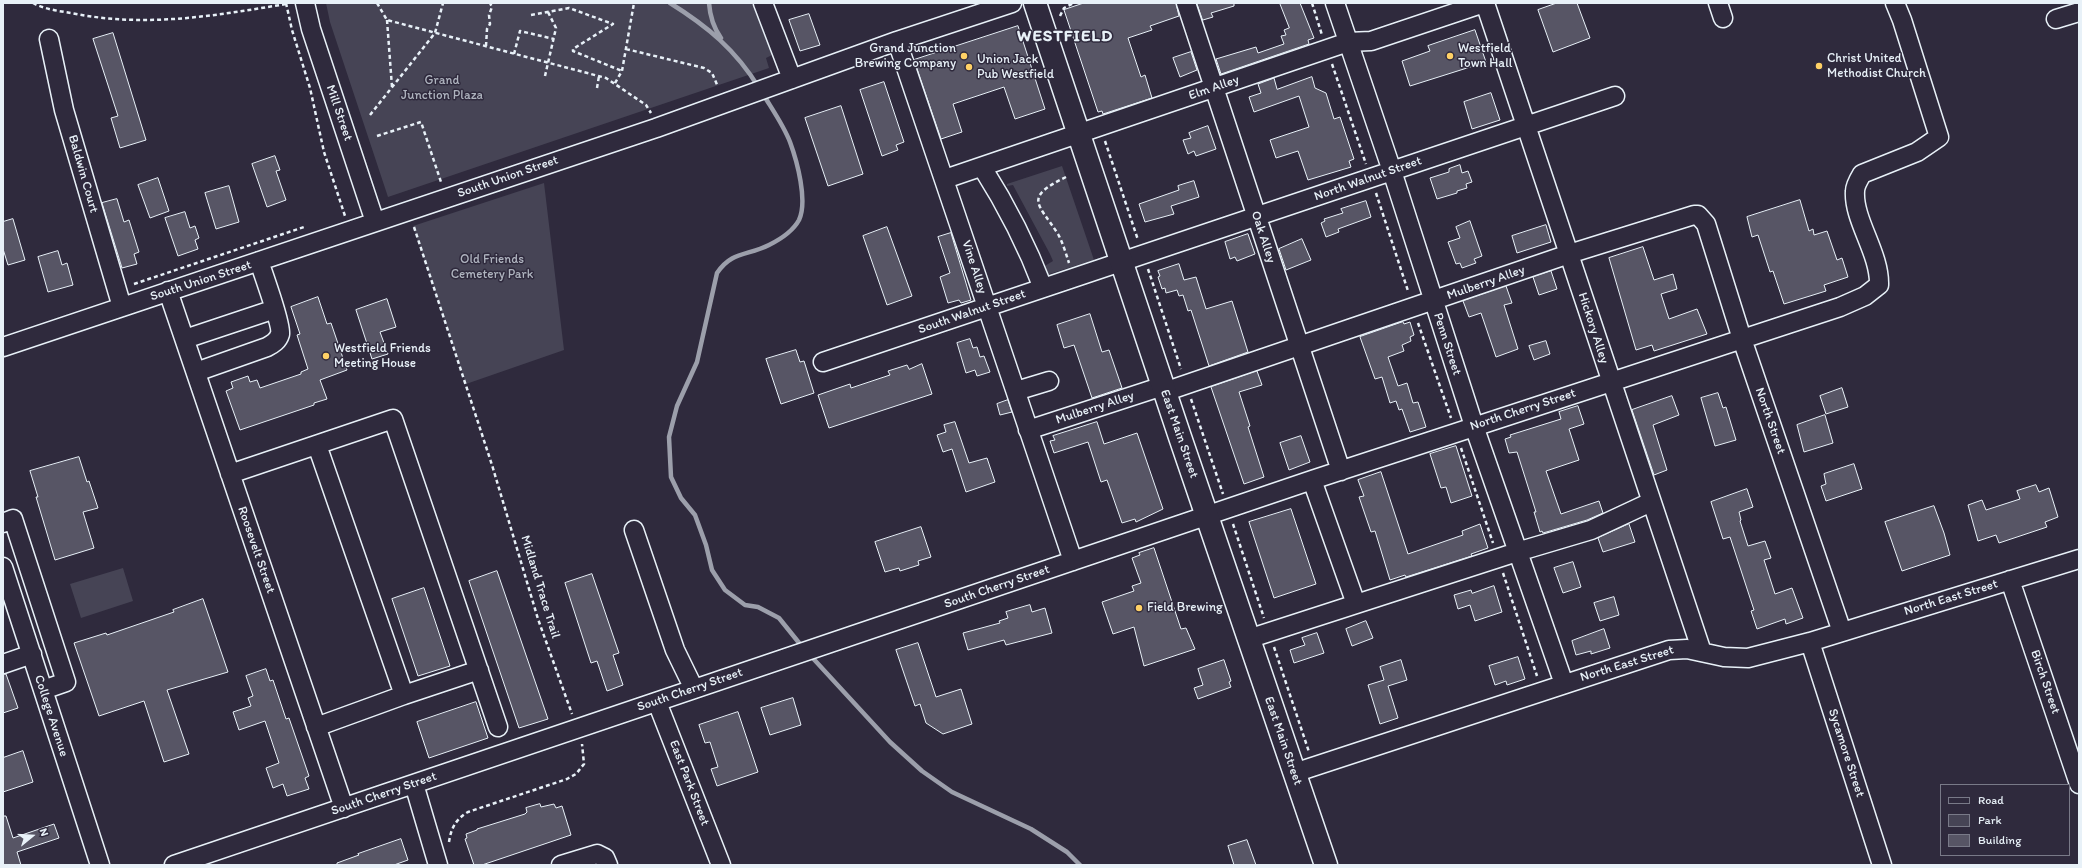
<!DOCTYPE html>
<style>
body{margin:0}
#map{position:relative;width:2082px;height:868px;overflow:hidden;background:#2f2a3d;font-family:Itim,sans-serif}
canvas{display:block}
.frame{position:absolute;inset:0;border:4px solid #e8f1f8;pointer-events:none}
.legend{position:absolute;left:1940px;top:784px;width:130px;height:72px;box-sizing:border-box;background:#2f2a3d;border:1px solid #797a88;margin:0;padding:5px 7px;list-style:none;font-size:12px;color:#e8f1f8}
.legend li{display:flex;align-items:center;gap:8px;height:20px}
.legend b{width:20px;border:1px solid #797a88}
.north{position:absolute;left:12px;top:816px;width:40px;height:40px;-webkit-text-stroke:3px #2f2a3d;paint-order:stroke;rotate:72deg;font-size:11px;font-weight:700;line-height:16px;text-align:center;color:#e8f1f8}
.north::after{content:'';display:block;margin:auto;width:14px;height:18px;background:#e8f1f8;clip-path:polygon(50% 0,100% 100%,50% 72%,0 100%)}
</style>
<div id="map">
<canvas width="2082" height="868"></canvas>
<div class="frame"></div>
<ul class="legend">
<li><b style="height:5px;background:#2f2a3d"></b>Road</li>
<li><b style="height:11px;background:#464455"></b>Park</li>
<li><b style="height:11px;background:#575565"></b>Building</li>
</ul>
<div class="north">N</div>
</div>
<script>
const context = document.querySelector('canvas').getContext('2d');
context.lineJoin = 'round';
function paint(path, color) { context.fillStyle = color; context.fill(path, 'evenodd'); }
function strokePath(path, color, width, dash) { context.strokeStyle = color; context.lineWidth = width; context.lineCap = dash ? 'butt' : 'round'; context.setLineDash(dash || []); context.stroke(path); }
function write(font, color, halo, rows, align = 'center') {
  context.font = font + ' Itim,sans-serif'; context.lineWidth = 3; context.setLineDash([]); context.textBaseline = 'middle'; context.strokeStyle = halo; context.fillStyle = color; for (const [text, x, y, turn = 0] of rows) {
    context.save(); context.translate(x, y); context.rotate((+turn || 0) * Math.PI / 180); context.textAlign = isNaN(turn) ? turn : align; if (halo) context.strokeText(text, 0, 0); context.fillText(text, 0, 0); context.restore();
  }
}
const green = new Path2D(`
 M326,3H752L772,55L766,58L769,68L388,197L330,22Z
 M1062,166L1094,260L1046,275L1043,267L1053,261L1050,254L1013,185L1007,186V184Z
 M544,183L564,350L466,384L413,226Z
 M123,568L133,601L81,618L70,584Z`);
const stream = new Path2D(`
 M670,3C707,26 736,50 759,88
 M709,3C710,17 713,27 721,38
 M763,94C772,109 784,126 790,142C797,161 808,201 799,220C793,231 779,240 769,245C747,256 732,251 717,273L697,362L677,406L669,437L671,477L681,498L695,515L706,545L712,570L725,590L745,605L758,607L779,618L804,649
 M809,654L890,742L922,771L952,792L1031,829L1067,852L1080,865`);
const building = new Path2D(`
 M1084,3H1176L1179,16L1150,26L1152,30L1128,38L1141,77L1145,75L1152,98L1103,114L1102,111L1098,112L1064,10Z
 M1197,3H1234V6L1211,13L1213,17L1203,20Z
 M1280,3H1300L1314,38L1308,40L1309,44L1221,74L1216,59L1256,47L1258,53L1284,44L1281,36L1286,35L1284,30L1289,28Z
 M1557,3H1577L1590,38L1553,52L1538,10Z
 M809,14L820,45L800,51L789,20Z
 M1018,26L1045,109L1015,119L1004,87L953,104L962,132L941,139L914,60Z
 M1475,30L1486,62L1410,86L1402,61L1430,51L1428,46Z
 M113,33L146,140L120,148L111,118L118,116L93,39Z
 M1191,52L1197,70L1180,77L1173,58Z
 M1312,77L1315,88L1326,93L1334,119L1340,117L1354,159L1349,161L1351,167L1308,180L1298,151L1276,158L1270,140L1309,127L1299,96L1254,112L1249,97L1261,93L1258,84L1274,78L1277,89Z
 M884,82L904,142L896,145L898,150L882,156L860,90Z
 M1491,93L1500,120L1472,129L1464,102Z
 M841,106L863,174L828,186L805,118Z
 M1208,126L1216,149L1196,156L1194,151L1188,154L1183,140L1191,138L1189,133Z
 M275,156L280,170L276,171L286,200L267,207L252,164Z
 M1460,165L1462,173L1468,171L1472,182L1466,184L1467,188L1457,191V193L1437,199L1430,178L1449,172V169Z
 M158,178L169,211L150,218L138,185Z
 M1194,181L1199,197L1171,206L1174,214L1145,222L1139,204L1179,190L1178,186Z
 M229,186L239,222L216,229L205,193Z
 M117,199L124,222L129,220L139,252L134,254L137,264L122,268L102,203Z
 M1800,200L1809,231L1813,229L1814,235L1827,231L1837,260L1842,258L1848,277L1824,285L1826,291L1784,304L1773,271L1770,272L1758,235L1752,237L1747,217Z
 M1366,201L1371,217L1338,229L1339,232L1326,237L1321,223L1325,221L1324,219L1343,213L1341,209Z
 M185,212L190,228L195,226L199,238L195,240L198,249L178,256L165,218Z
 M13,219L25,260L8,265L3,249V222Z
 M1470,221L1482,256L1474,259L1476,263L1462,268L1460,263L1456,264L1448,242L1460,238L1456,227Z
 M1546,225L1551,242L1517,253L1512,236Z
 M887,227L912,296L887,305L863,236Z
 M951,233L971,300L961,303L959,300L948,303L940,277L950,273L938,237Z
 M1248,234L1255,254L1237,261L1235,257L1230,259L1225,242Z
 M1302,239L1311,260L1286,270L1279,249Z
 M1643,247L1654,280L1673,274L1677,289L1661,294L1669,319L1697,309L1707,334L1654,351L1652,345L1636,350L1609,258Z
 M58,251L62,265L67,263L73,285L48,292L38,257Z
 M1179,264L1184,280L1196,277L1206,309L1232,301L1248,352L1209,366L1191,310L1188,311L1183,295L1179,296L1177,290L1166,293L1165,288L1162,289L1158,277L1160,276L1158,271Z
 M1551,271L1557,289L1539,295L1533,277Z
 M1506,286L1512,303L1504,305L1518,349L1496,357L1481,313L1469,317L1463,301Z
 M318,297L327,324L331,323L347,370L320,380L327,399L314,403V405L240,430L226,391L233,388L231,382L248,376L250,382L257,380L260,388L301,374V372L308,369L297,335L300,334L291,307Z
 M387,299L396,327L380,332L388,354L372,359L356,310Z
 M1090,314L1102,352L1109,350L1122,388L1092,398L1074,345L1064,348L1057,325Z
 M1403,322L1404,324L1410,322L1414,335L1410,337L1411,341L1402,345L1404,351L1388,357L1398,386L1407,383L1413,403L1418,402L1426,427L1410,432L1402,409L1399,410L1396,401L1390,403L1382,377L1375,379L1360,337Z
 M970,339L973,348L977,347L980,357L984,356L990,372L977,376L975,370L966,373L957,343Z
 M1546,341L1550,354L1534,360L1529,346Z
 M796,350L800,362L804,361L814,393L781,404L766,359Z
 M922,364L932,394L829,428L818,395L850,384L851,388L890,375L888,371L907,365L909,369Z
 M1257,371L1262,385L1239,392L1250,426L1248,427L1264,477L1244,484L1211,387Z
 M1842,388L1848,407L1826,414L1820,396Z
 M1718,393L1723,408L1726,407L1736,440L1715,446L1701,398Z
 M1672,396L1679,415L1653,425L1667,470L1654,475L1632,410Z
 M1008,400L1012,412L1000,415L997,404Z
 M1578,406L1584,424L1569,429L1579,460L1546,471L1561,514L1599,501L1603,513L1587,520L1543,533L1542,531L1540,532L1534,512H1536L1517,452L1509,453L1505,439L1511,437L1510,435L1561,419L1559,412Z
 M1825,415L1833,443L1804,452L1797,425Z
 M955,422L969,463L987,458L995,482L966,492L952,449L943,452L937,435L946,432L944,425Z
 M1097,422L1104,444L1137,433L1163,509L1136,522L1135,519L1122,523L1107,480L1101,482L1088,442L1054,453L1050,441L1055,440L1053,436Z
 M1301,436L1310,462L1289,470L1280,443Z
 M1456,446L1472,496L1451,503L1446,487L1441,488L1430,454Z
 M79,457L87,482L89,481L98,508L83,512L94,548L55,560L36,497H38L30,471Z
 M1854,464L1862,489L1826,501L1821,486L1826,484L1824,474Z
 M1381,472L1408,554L1463,535L1462,531L1480,524L1488,548L1471,554L1472,556L1406,577L1405,575L1390,580L1375,531L1371,532L1359,497L1364,496L1358,480Z
 M2036,485L2039,492L2049,488L2058,517L2045,522L2047,527L1999,543L1996,535L1978,541L1968,505L1982,500L1986,510L2020,499L2017,491Z
 M1747,489L1753,507L1739,512L1741,520L1740,521L1748,546L1765,541L1771,558L1764,560L1775,594L1792,588L1803,618L1786,624L1785,619L1757,629L1751,611L1754,610L1730,537L1723,539L1711,502Z
 M1934,506L1944,533L1950,555L1902,571L1885,522Z
 M1291,509L1316,584L1274,598L1249,522Z
 M1629,524L1635,542L1603,552L1598,538Z
 M921,527L931,557L918,561L919,565L900,571L899,568L885,572L875,542Z
 M1154,548L1181,629L1186,628L1195,649L1144,666L1134,627L1113,634L1102,602L1134,591L1132,586L1141,583L1132,558L1140,555L1139,553Z
 M1573,562L1581,587L1563,593L1554,568Z
 M497,571L548,719L519,728L469,581Z
 M592,574L619,653L613,655L623,685L607,691L597,661L591,663L565,583Z
 M1494,586L1502,612L1475,621L1470,605L1458,609L1454,595L1471,590L1472,593Z
 M424,588L450,666L418,676L392,599Z
 M1614,597L1619,615L1600,621L1594,603Z
 M203,599L228,672L167,690L189,754L164,762L144,701L99,716L74,643L106,633L107,635L174,612L173,610Z
 M1030,605L1032,612L1045,608L1052,633L1006,645L1004,640L968,650L963,633L1000,623L999,621L1008,618L1006,612Z
 M1366,621L1373,638L1352,646L1346,629Z
 M1604,629L1610,648L1591,654V651L1576,655L1572,641Z
 M1317,633L1324,653L1294,663L1290,650L1305,645L1302,638Z
 M918,643L936,697L961,689L972,724L943,734L926,723L920,704L915,706L896,650Z
 M1518,657L1525,679L1507,685L1506,681L1495,685L1489,666Z
 M1224,660L1231,681L1229,682L1231,687L1198,699L1194,688L1203,685L1198,669Z
 M1401,660L1407,680L1388,686L1398,718L1380,724L1368,685L1384,680L1380,667Z
 M266,669L270,681L273,680L286,719L289,718L309,776L305,778L309,789L287,796L283,784L273,788L266,768L279,763L265,721L239,730L233,712L251,706L248,698L253,696L246,676Z
 M3,674H6L18,708L3,713Z
 M793,698L801,725L770,735L761,708Z
 M476,702L488,738L429,758L417,722Z
 M738,712L758,772L717,786L711,769L718,767L710,742L705,743L699,725Z
 M23,751L33,782L3,792V758Z
 M540,804L541,807L554,804L556,808L562,806L571,835L482,865H474L465,839L467,838L466,834L477,830V829L525,814L527,812L526,808Z
 M3,816H6L13,838L54,824L59,838L17,852L21,865H3Z
 M401,839L408,860L394,865H337V863L359,855L358,854Z
 M1247,840L1256,865H1234L1228,846Z`);
const path = new Path2D(`
 M33,3C44,9 58,11 71,13C145,28 213,16 286,4
 M286,3L292,30L310,88L324,152L345,216
 M377,3L387,20L606,78L646,105L651,113
 M1312,3L1322,35
 M531,15L569,8L613,24L573,49V51L622,71
 M1060,16L1064,8L1074,3
 M387,20L392,87
 M486,46L487,29L490,24L489,15L492,7L490,3
 M626,49L704,68L712,73L718,87
 M514,54L520,31L554,39
 M1332,64L1366,164
 M545,76L556,28L548,12
 M615,83L622,71L634,3
 M597,88L599,76
 M370,115L435,33L443,3
 M377,136L421,122L441,182
 M1105,141L1138,240
 M1066,177C1023,198 1038,203 1058,234C1063,243 1066,254 1069,263
 M1376,193L1408,291
 M414,227L492,465L538,619L572,714
 M1148,269L1181,369
 M134,284L304,227
 M1418,323L1451,418
 M1191,399L1223,494
 M1461,448L1493,543
 M1233,524L1264,618
 M1503,573L1537,676
 M1274,647L1309,752
 M449,842C451,828 456,819 468,812L567,779L576,774L584,764L582,744`);
const minor = new Path2D(`
 M305,3L311,29L375,222
 M763,3L792,79
 M1186,3L1341,471
 M1335,3L1392,171L1474,426L1564,684
 M1485,3L1702,652
 M1718,3L1723,18
 M2056,19L2079,12
 M49,39L64,110L122,307
 M897,41L1073,561
 M982,167C1008,208 1026,243 1043,288
 M945,179L1348,42L1371,41L1484,3
 M168,291L344,808
 M185,339L269,311L273,307
 M3,347L656,128L897,41L1012,3
 M823,362L1615,96
 M196,372L267,347C273,344 278,341 280,334C282,326 263,273 259,261
 M1016,391L1049,381
 M1164,392L1569,254L1694,215H1698L1706,224L1742,339L1842,632
 M1028,430L1163,386
 M230,474L393,419L498,727
 M1312,480L1356,604
 M3,523L13,519L66,682L43,690
 M634,530L675,650L694,689
 M3,567L100,865
 M2010,580L2079,784
 M1248,639L1517,552L1591,530L1651,502
 M1810,642L1882,865
 M3,664L32,654
 M404,695L479,670
 M657,702L721,865
 M316,727L404,695L317,445
 M1294,773L1669,650L1687,649L1724,657L1748,658L1810,642L2079,559
 M414,784L438,865
 M174,865L1312,480L1840,307L1865,296L1879,285C1880,253 1853,220 1855,191C1855,186 1859,179 1862,174L1917,152L1939,137L1902,20L1895,3
 M561,865L597,854L605,858L608,865`);
const major = new Path2D(`
 M1035,3L1180,437L1326,865`);
const markers = [
 [964,56,4,"#ffd166"],
 [1450,56,4,"#ffd166"],
 [1819,66,4,"#ffd166"],
 [969,67,4,"#ffd166"],
 [326,356,4,"#ffd166"],
 [1139,608,4,"#ffd166"]
];
const poiNames = [
 ["Grand Junction",956,49,"right"],
 ["Brewing Company",956,64,"right"],
 ["Westfield",1458,49],
 ["Town Hall",1458,64],
 ["Christ United",1827,59],
 ["Methodist Church",1827,74],
 ["Union Jack",977,60],
 ["Pub Westfield",977,75],
 ["Westfield Friends",334,349],
 ["Meeting House",334,364],
 ["Field Brewing",1147,608]
];
const parkNames = [
 ["Grand",442,81],
 ["Junction Plaza",442,96],
 ["Old Friends",492,260],
 ["Cemetery Park",492,275]
];
const streetNames = [
 ["Elm Alley",1214,88,-19],
 ["Mill Street",339,113,71],
 ["Baldwin Court",83,174,74],
 ["South Union Street",508,177,-19],
 ["North Walnut Street",1368,179,-19],
 ["Oak Alley",1263,237,72],
 ["Vine Alley",974,267,72],
 ["South Union Street",201,281,-18],
 ["Mulberry Alley",1486,283,-19],
 ["South Walnut Street",972,312,-19],
 ["Hickory Alley",1593,328,72],
 ["Penn Street",1447,344,72],
 ["Mulberry Alley",1095,408,-18],
 ["North Cherry Street",1523,410,-18],
 ["North Street",1770,421,71],
 ["East Main Street",1179,434,71],
 ["Roosevelt Street",256,550,71],
 ["Midland Trace Trail",540,587,73],
 ["South Cherry Street",997,587,-19],
 ["North East Street",1951,598,-17],
 ["North East Street",1627,664,-17],
 ["Birch Street",2045,682,71],
 ["South Cherry Street",690,690,-19],
 ["College Avenue",51,716,72],
 ["East Main Street",1283,741,71],
 ["Sycamore Street",1846,753,72],
 ["East Park Street",689,783,69],
 ["South Cherry Street",384,794,-19]
];
const districtNames = [
 ["WESTFIELD",1065,37]
];
paint(green, '#464455');
strokePath(stream, '#9c9fab', 4.5);
paint(building, '#575565');
strokePath(building, '#e8f1f8', 1);
strokePath(minor, '#e8f1f8', 21);
strokePath(major, '#e8f1f8', 25);
strokePath(path, '#e8f1f8', 2.5, [4, 3]);
strokePath(minor, '#2f2a3d', 18);
strokePath(major, '#2f2a3d', 22);
for (const [x, y, r, color] of markers) { const dot = new Path2D(); dot.arc(x, y, r, 0, 2 * Math.PI); context.fillStyle = color; context.fill(dot); strokePath(dot, '#2f2a3d', 1.5); }
write('13px', '#e8f1f8', '#2f2a3d', poiNames, 'left');
write('13px', '#afb4bf', '#2f2a3d', parkNames);
write('13px', '#e8f1f8', '#2f2a3d', streetNames);
context.letterSpacing = '1px';
write('bold 17px', '#e8f1f8', '#2f2a3d', districtNames);
context.letterSpacing = '0px';
</script>
